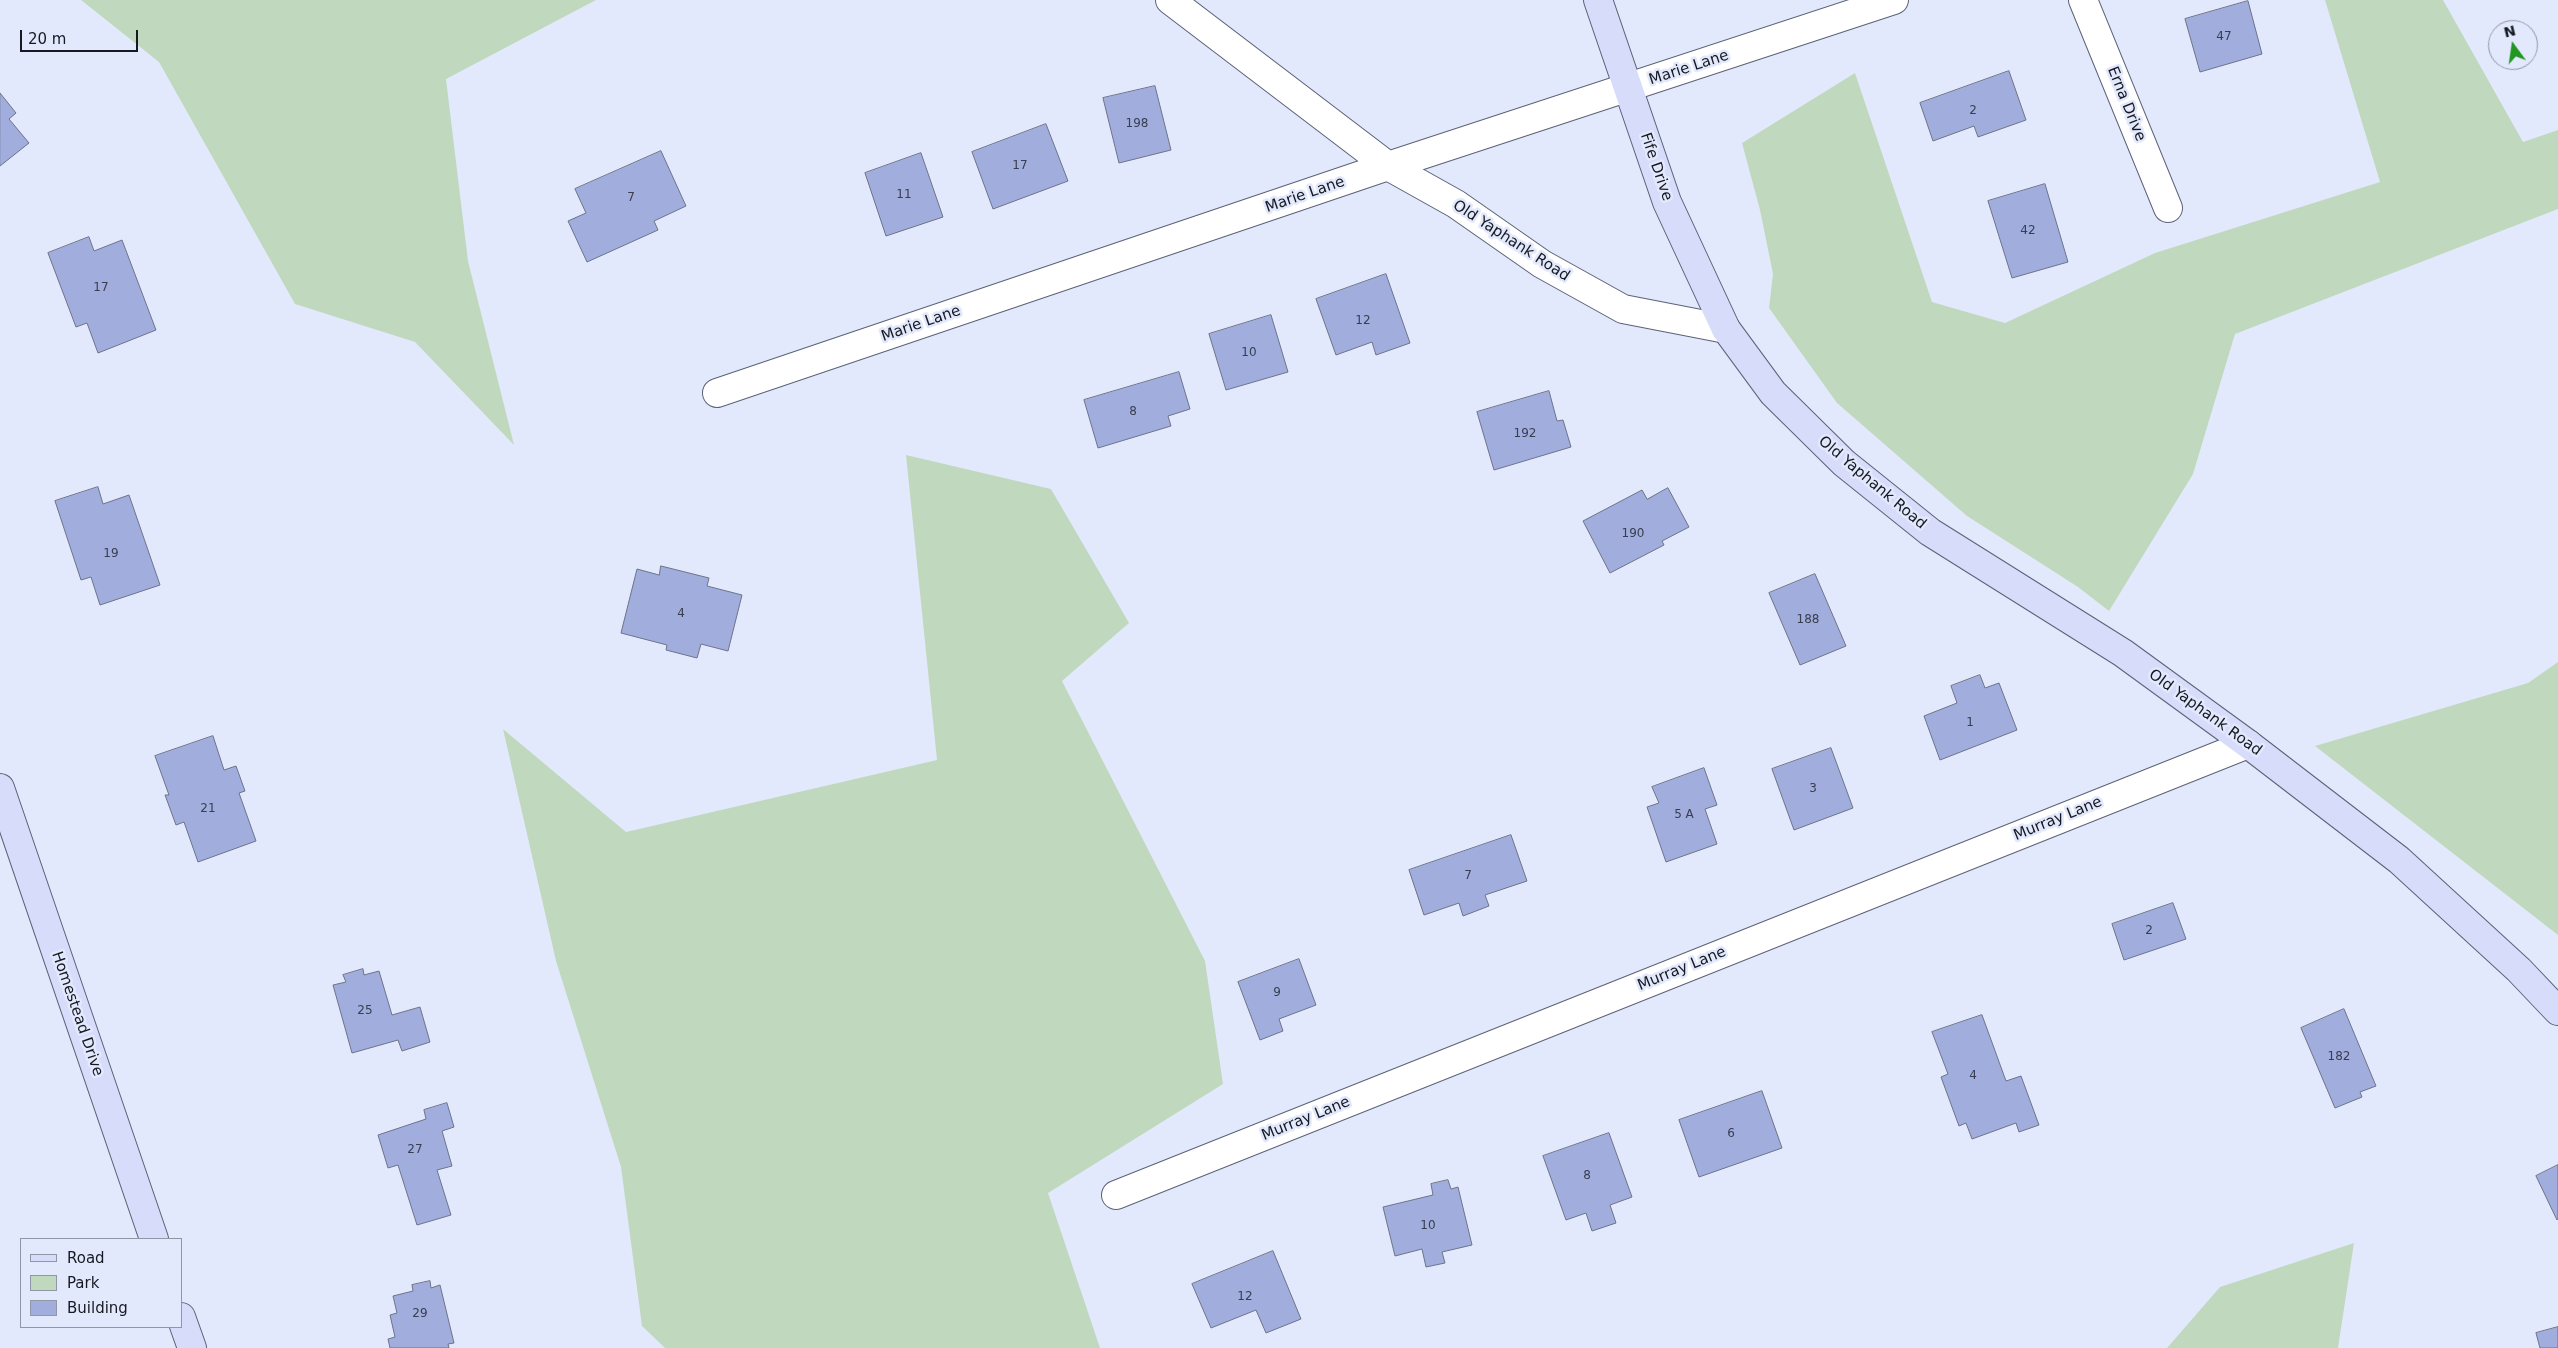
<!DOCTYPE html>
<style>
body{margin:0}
#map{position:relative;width:2558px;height:1348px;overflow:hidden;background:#e3e9fc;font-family:"DejaVu Sans",sans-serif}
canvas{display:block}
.legend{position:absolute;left:20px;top:1238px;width:162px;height:90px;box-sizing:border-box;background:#e3e9fc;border:1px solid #9196a4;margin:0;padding:6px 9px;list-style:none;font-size:15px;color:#161921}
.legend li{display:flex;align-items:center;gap:10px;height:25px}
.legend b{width:25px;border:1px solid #9196a4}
.north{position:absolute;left:2488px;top:20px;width:50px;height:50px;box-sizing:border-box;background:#e3e9fc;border:1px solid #9196a4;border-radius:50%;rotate:346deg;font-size:14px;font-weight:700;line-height:20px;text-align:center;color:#161921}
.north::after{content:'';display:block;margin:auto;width:18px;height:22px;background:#239522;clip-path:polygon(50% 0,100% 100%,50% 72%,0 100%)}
.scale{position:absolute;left:20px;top:30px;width:118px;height:22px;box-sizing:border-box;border:2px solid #161921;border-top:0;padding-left:6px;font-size:15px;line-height:18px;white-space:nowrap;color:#161921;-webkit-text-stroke:4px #e3e9fc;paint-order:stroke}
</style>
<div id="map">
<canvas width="2558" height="1348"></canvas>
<ul class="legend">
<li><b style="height:6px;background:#d6dcf9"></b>Road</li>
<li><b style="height:14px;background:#c0d9be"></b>Park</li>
<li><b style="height:14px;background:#a0addd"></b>Building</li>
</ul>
<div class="north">N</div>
<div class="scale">20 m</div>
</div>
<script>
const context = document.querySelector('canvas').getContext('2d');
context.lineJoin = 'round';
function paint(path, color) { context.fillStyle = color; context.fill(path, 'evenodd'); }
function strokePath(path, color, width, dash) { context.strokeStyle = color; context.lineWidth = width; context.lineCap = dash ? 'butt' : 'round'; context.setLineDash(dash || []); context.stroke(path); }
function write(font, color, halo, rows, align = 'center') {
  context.font = font + ' "DejaVu Sans",sans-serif'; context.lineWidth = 5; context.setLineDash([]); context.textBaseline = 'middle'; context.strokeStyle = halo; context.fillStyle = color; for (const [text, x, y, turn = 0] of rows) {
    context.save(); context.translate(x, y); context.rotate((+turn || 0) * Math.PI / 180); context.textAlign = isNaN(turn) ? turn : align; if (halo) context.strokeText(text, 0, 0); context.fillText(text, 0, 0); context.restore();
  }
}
const green = new Path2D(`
 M81,0H596L446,79L468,261L514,445L415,342L295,304L159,62Z
 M2325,0H2443L2523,142L2558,130V209L2235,334L2193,474L2109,611L2078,587L1967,516L1837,403L1769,308L1773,274L1760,210L1742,143L1855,73L1932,302L2005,323L2155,253L2380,182Z
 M906,455L1051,489L1129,623L1062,681L1205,961L1223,1084L1048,1193L1100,1348H665L642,1326L621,1167L556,961L503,729L626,832L937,760Z
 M2558,662V935L2315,746L2528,683Z
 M2354,1243L2338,1348H2167L2220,1287Z`);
const building = new Path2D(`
 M2248,1L2262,54L2200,72L2185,19Z
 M2009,71L2026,120L1978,137L1974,126L1933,141L1920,103Z
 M1155,86L1171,150L1119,163L1103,98Z
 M0,93L16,113L9,119L29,143L0,166Z
 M1046,124L1068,181L993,209L972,152Z
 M661,151L686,206L654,221L658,230L587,262L568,221L586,213L575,189Z
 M921,153L943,217L886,236L865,173Z
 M2045,184L2068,262L2012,278L1988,201Z
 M89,237L94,251L122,240L156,330L98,353L87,323L76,327L48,253Z
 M1386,274L1410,343L1376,355L1372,342L1336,355L1316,299Z
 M1271,315L1288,372L1226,390L1209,334Z
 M1179,372L1190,409L1168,416L1171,426L1098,448L1084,400Z
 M1549,391L1557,421L1563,420L1571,447L1494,470L1477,412Z
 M98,487L103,504L129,495L160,585L100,605L91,577L81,580L55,501Z
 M1668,488L1689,527L1662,541L1664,545L1610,573L1583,521L1642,490L1647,499Z
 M661,566L709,578L707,586L742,595L728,651L701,644L697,658L666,650L667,645L621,633L637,569L659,575Z
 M1815,574L1846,646L1800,665L1769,593Z
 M1980,675L1985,688L1999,683L2017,730L1940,760L1924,716L1957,703L1951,686Z
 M213,736L224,770L236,766L245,791L239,793L256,841L198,862L184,822L176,825L165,795H169L155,756Z
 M1831,748L1853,808L1794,830L1772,769Z
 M1704,768L1717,805L1705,809L1717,844L1666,862L1647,807L1659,803L1652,787Z
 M1511,835L1527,881L1485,895L1489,906L1463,916L1459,903L1424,915L1409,870Z
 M2173,903L2186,939L2124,960L2112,924Z
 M1299,959L1316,1005L1279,1019L1283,1031L1260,1040L1238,982Z
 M363,969L364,975L379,971L392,1015L420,1007L430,1042L402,1051L398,1040L352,1053L333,985L346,982L343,975Z
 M2344,1009L2376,1086L2360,1092L2362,1097L2335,1108L2301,1028Z
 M1982,1015L2006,1081L2021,1076L2039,1125L2019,1132L2016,1123L1972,1139L1966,1123L1959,1126L1941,1077L1948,1074L1932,1032Z
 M1762,1091L1782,1148L1699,1177L1679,1120Z
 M447,1103L454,1127L442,1131L452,1166L437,1170L451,1215L417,1225L398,1165L388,1168L378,1135L426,1119L424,1110Z
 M1609,1133L1632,1197L1610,1205L1616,1223L1592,1231L1586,1213L1566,1220L1543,1156Z
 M2558,1165V1219L2557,1220L2536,1176Z
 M1448,1180L1451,1189L1458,1187L1472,1245L1442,1252L1445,1263L1426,1267L1422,1249L1395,1256L1383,1207L1433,1195L1431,1184Z
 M1273,1251L1301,1319L1266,1333L1256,1310L1211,1328L1192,1284Z
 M430,1281L431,1288L440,1285L454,1343L448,1344L449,1348H390L388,1339L395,1337L390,1315L397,1313L393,1296L413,1291L412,1285Z
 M2558,1327V1348H2540L2536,1333Z`);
const street = new Path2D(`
 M1170,0L1388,166L1456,204L1542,264L1623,309L1726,329
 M2083,0L2168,208
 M717,393L1388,166L1894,0
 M1116,1195L2248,744`);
const secondary = new Path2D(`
 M1598,0L1667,202L1726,329L1773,393L1844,463L1930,532L2123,653L2248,744L2399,860L2519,970L2558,1011
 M0,788L154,1239
 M181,1317L192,1348`);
const numberNames = [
 ["47",2224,37],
 ["2",1973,111],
 ["198",1137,124],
 ["17",1020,166],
 ["11",904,195],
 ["7",631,198],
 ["42",2028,231],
 ["17",101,288],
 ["12",1363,321],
 ["10",1249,353],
 ["8",1133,412],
 ["192",1525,434],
 ["190",1633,534],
 ["19",111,554],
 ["4",681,614],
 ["188",1808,620],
 ["1",1970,723],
 ["3",1813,789],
 ["21",208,809],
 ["5 A",1684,815],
 ["7",1468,876],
 ["2",2149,931],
 ["9",1277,993],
 ["25",365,1011],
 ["182",2339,1057],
 ["4",1973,1076],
 ["6",1731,1134],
 ["27",415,1150],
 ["8",1587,1176],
 ["10",1428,1226],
 ["12",1245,1297],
 ["29",420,1314]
];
const streetNames = [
 ["Marie Lane",1689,68,-18],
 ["Erna Drive",2126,104,68],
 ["Fife Drive",1656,167,71],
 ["Marie Lane",1305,195,-19],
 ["Old Yaphank Road",1511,241,33],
 ["Marie Lane",921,324,-19],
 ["Old Yaphank Road",1872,483,40],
 ["Old Yaphank Road",2205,713,36],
 ["Murray Lane",2058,819,-22],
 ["Murray Lane",1682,969,-22],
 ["Homestead Drive",77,1014,71],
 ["Murray Lane",1306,1119,-22]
];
paint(green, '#c0d9be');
paint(building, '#a0addd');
strokePath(building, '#6d7388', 1);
strokePath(street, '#5c6276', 30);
strokePath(secondary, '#5c6276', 30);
strokePath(street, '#fff', 28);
strokePath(secondary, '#d6dcf9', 28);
write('12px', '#383e50', null, numberNames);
write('15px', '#161921', '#e3e9fc', streetNames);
</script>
